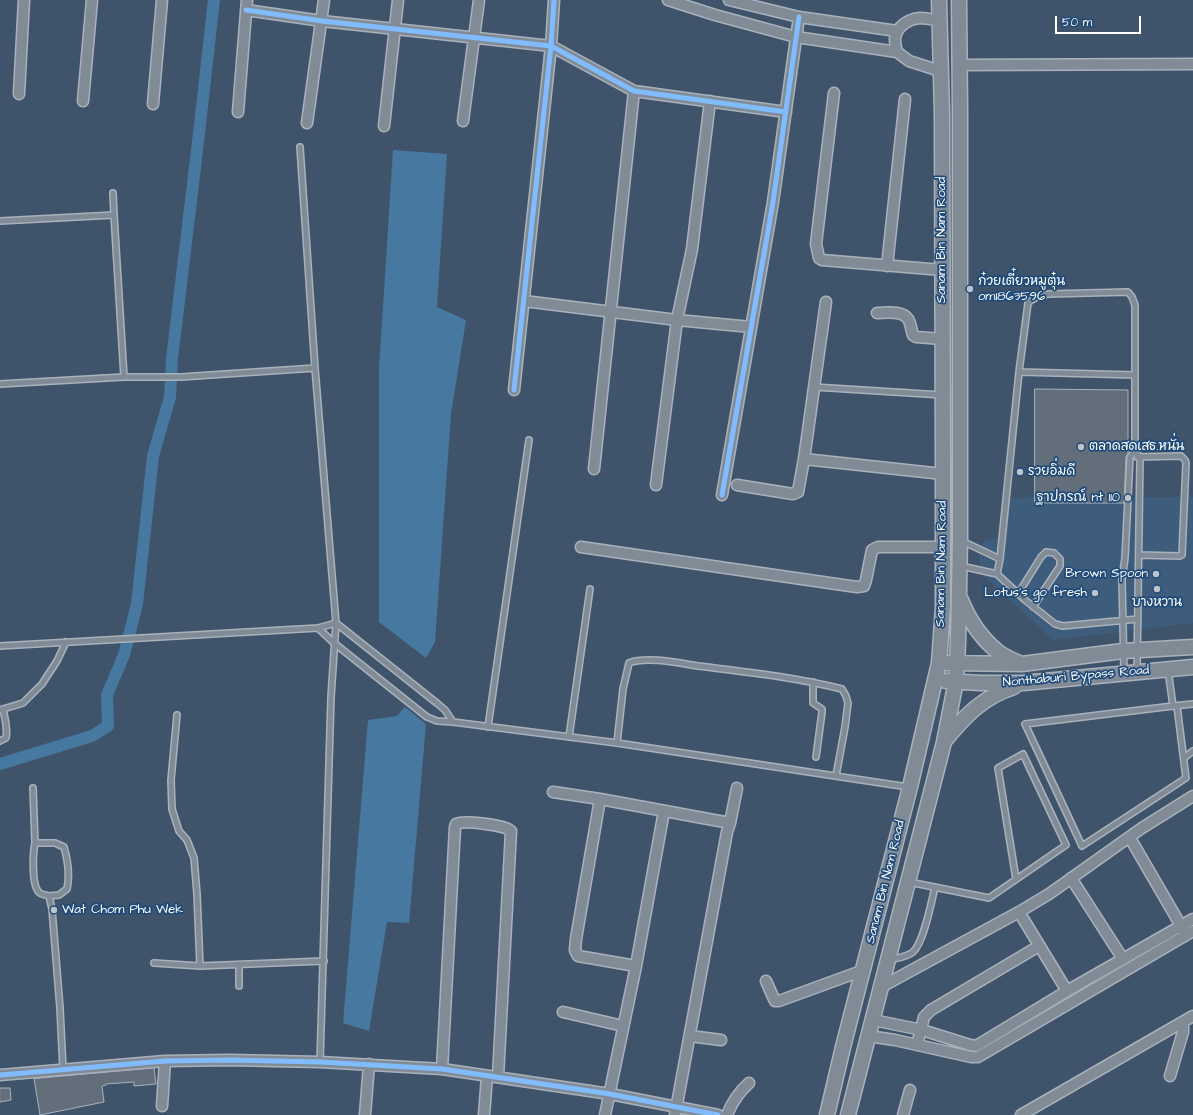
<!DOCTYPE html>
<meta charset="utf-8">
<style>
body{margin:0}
#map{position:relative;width:1193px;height:1115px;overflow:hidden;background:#3f546a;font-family:"Architects Daughter",sans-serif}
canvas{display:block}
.scale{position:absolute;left:1055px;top:16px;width:86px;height:18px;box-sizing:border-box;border:2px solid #fff;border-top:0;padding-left:5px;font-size:12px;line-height:14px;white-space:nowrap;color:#fff;-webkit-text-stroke:3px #1f4a7a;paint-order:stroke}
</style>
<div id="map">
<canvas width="1193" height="1115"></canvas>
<div class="scale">50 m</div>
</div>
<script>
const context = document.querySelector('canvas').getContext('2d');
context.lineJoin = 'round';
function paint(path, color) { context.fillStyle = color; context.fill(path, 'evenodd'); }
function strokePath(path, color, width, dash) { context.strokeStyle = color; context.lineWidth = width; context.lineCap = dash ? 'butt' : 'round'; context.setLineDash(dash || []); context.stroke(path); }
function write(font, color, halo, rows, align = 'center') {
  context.font = font + ' "Architects Daughter","Playpen Sans Thai",sans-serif'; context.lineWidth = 3.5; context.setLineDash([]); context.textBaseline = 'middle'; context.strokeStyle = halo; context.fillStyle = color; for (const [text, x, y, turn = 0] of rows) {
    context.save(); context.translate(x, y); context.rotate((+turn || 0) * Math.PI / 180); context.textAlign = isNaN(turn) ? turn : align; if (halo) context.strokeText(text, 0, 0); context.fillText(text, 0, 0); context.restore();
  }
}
const built = new Path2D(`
 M1193,497V623L1053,640L980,572L979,548L985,541L1003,537L1007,498Z`);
const water = new Path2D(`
 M393,150L447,154L437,307L466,320L451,414L435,642L426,658L379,622V368Z
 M405,707L426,724L409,923L387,922L369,1031L343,1023L368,720L397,716Z`);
const canal = new Path2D(`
 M0,764L92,736L108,726L107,695L124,655L137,604L153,456L170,397L172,359L198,142L214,0`);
const building = new Path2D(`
 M1035,389L1128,390V454L1126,457L1124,503H1035Z
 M154,1068L156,1084L134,1086V1082L106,1084V1085L102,1086L104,1102L40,1115L34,1079Z
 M0,1088H10L11,1100L0,1102Z`);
const lane = new Path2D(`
 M300,147L315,368L336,623L331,697L320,1062
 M113,193L114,215
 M0,221L114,215L124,377
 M1019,372L1028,303C1034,297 1041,295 1049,294L1128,292L1132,297L1135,305V375
 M0,384L124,377H181L315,368
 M814,387L942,395
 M1137,457L1181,456L1185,460L1186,463L1182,555L1180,556L1139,555
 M962,541L1000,559
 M961,566L997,574
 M1018,594L1041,557L1046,552L1054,553L1060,559V566L1033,607
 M336,623L438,704L445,710L453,722
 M318,628L334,643L427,717L437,721L453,722L617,743L908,787
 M0,646L318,628L336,623
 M1168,670L1173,706
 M1137,671L1140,457L1135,451V375L1019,372L1000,559L997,574L1025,600L1055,624L1063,626L1138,619
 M1124,672L1122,579L1125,558L1130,457L1135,451
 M813,682V703L822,709V712L816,757
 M1177,706L1186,778L1082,846L1025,724L1173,706L1193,704
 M0,710L23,703L42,684L57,661L66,642
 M177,715L171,780L172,809L179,831L187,840L194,858L197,894L200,966
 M488,727L529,440
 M569,737L590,589
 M0,741L6,738C8,729 5,719 3,709
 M617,743L623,689L629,663C646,656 679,663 698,666C747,672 795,677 842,689L846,696L848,703L845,727L836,776
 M1184,758L1193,751
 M33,788L35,843C33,853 31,887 40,893C42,895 47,895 49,896L52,909L60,1008L63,1070
 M35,843H55L64,847C68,861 70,875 67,889L59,895L49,896
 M909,882L989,898L1066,845L1023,754L998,768L1016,879
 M889,960C897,958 907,957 913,952C924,942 931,903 935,887
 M154,963L200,966L324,961
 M239,965V986`);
const street = new Path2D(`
 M668,0L715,15L796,37L897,52
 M729,0L799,17L897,31
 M246,10L322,21L551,46L634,91L786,112
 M940,20C933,20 926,18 920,18C908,19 896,27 895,39C895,43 896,48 897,52L909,61L940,71
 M959,65L1193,64
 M834,93L816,244L819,258L822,260L942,270
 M19,94L24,0
 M83,101L92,0
 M153,104L162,0
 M238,112L247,0
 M463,121L479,0
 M307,123L324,0
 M384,126L398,0
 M887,266L905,99
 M524,301L677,320L751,327
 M877,313C886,313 902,310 908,319C911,323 911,330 913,335L916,337L943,339
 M514,390L551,46L554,0
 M804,459L943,474
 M594,469L634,91
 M656,485L677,320L692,249L710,101
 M737,485L793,494L798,492L804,459L826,302
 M722,495L773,202L799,17
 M581,547L857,587L864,586L866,580L872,550L878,547H942
 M553,792L600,799L730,823
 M600,799L576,939L575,950L578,956L636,966
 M1130,838L1184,931
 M1071,878L1123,959
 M1019,912L1067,991
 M766,981L774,999L775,1001H779L864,970
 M881,987L1019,912L1049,894L1142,828L1193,796
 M563,1012L623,1026
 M873,1020L922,1030L970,1045L976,1046L1067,991L1193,919
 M690,1036L721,1040
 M868,1036L895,1040L971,1057H978L1193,931
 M917,1045L924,1017L931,1010L1039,946
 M442,1069L455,827L456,824C464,820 505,825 511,831L498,1077
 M0,1075L165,1061L230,1060L320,1062L442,1069L610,1094L718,1115
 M1170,1076L1183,1032V1022
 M162,1106L165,1061
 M365,1115L369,1064
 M484,1115L487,1076
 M605,1115L636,966L664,811
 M675,1115L727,832L730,823L737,788
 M727,1115C732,1102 738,1093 749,1083
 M903,1115L910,1090
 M1021,1115L1193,1016`);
const secondary = new Path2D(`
 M961,600C969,620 980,637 997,651C1003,656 1012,660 1019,663
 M947,663L1022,664L1123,651L1193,647
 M946,681L980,683H1023L1193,667
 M946,739C966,715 983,697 1014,687
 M827,1115L843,1047L910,787L939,663L943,607V474L942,113L939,0
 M848,1115L944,742L956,681L958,643L960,540V113L959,0`);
const cycleway = new Path2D(`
 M246,10L322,21L551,46L634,91L786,112
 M514,390L551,46L554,0
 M722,495L773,202L799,17
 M0,1075L165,1061L230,1060L320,1062L442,1069L610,1094L718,1115`);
const markers = [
 [970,289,4,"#bcc3cb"],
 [1081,447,4,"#bcc3cb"],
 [1020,472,4,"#bcc3cb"],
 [1128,498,4,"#bcc3cb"],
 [1156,574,4,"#bcc3cb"],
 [1157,589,4,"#bcc3cb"],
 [1095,593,4,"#bcc3cb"],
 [54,910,4,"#bcc3cb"]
];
const streetNames = [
 ["Sanam Bin Nam Road",942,240,-90],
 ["Sanam Bin Nam Road",942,564,-89],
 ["Nonthaburi Bypass Road",1076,677,-5],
 ["Sanam Bin Nam Road",886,882,-76]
];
const poiNames = [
 ["ก๋วยเตี๋ยวหมูตุ๋น",978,282],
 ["om1863596",978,297],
 ["ตลาดสดเสธ.หนั่น",1089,447],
 ["รวยอิ่มดี",1028,472],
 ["ฐาปกรณ์ nt 110",1120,498,"right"],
 ["Brown Spoon",1148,574,"right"],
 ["Lotus's go fresh",1087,593,"right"],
 ["บางหวาน",1157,603,"center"],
 ["Wat Chom Phu Wek",62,910]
];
paint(built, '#3e5d7c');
paint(water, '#4778a0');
strokePath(canal, '#4778a0', 12);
paint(building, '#626f7b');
strokePath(building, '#a9b2bc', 1);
strokePath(lane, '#a9b2bc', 8);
strokePath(street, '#a9b2bc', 13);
strokePath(secondary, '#a9b2bc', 17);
strokePath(lane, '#818b96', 5);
strokePath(street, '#818b96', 10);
strokePath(secondary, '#818b96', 14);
strokePath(cycleway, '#80bcff', 5);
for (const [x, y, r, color] of markers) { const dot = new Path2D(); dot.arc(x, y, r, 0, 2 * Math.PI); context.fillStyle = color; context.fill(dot); strokePath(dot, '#1f4a7a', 1.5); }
write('13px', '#fff', '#1f4a7a', streetNames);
write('13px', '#fff', '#1f4a7a', poiNames, 'left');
</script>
